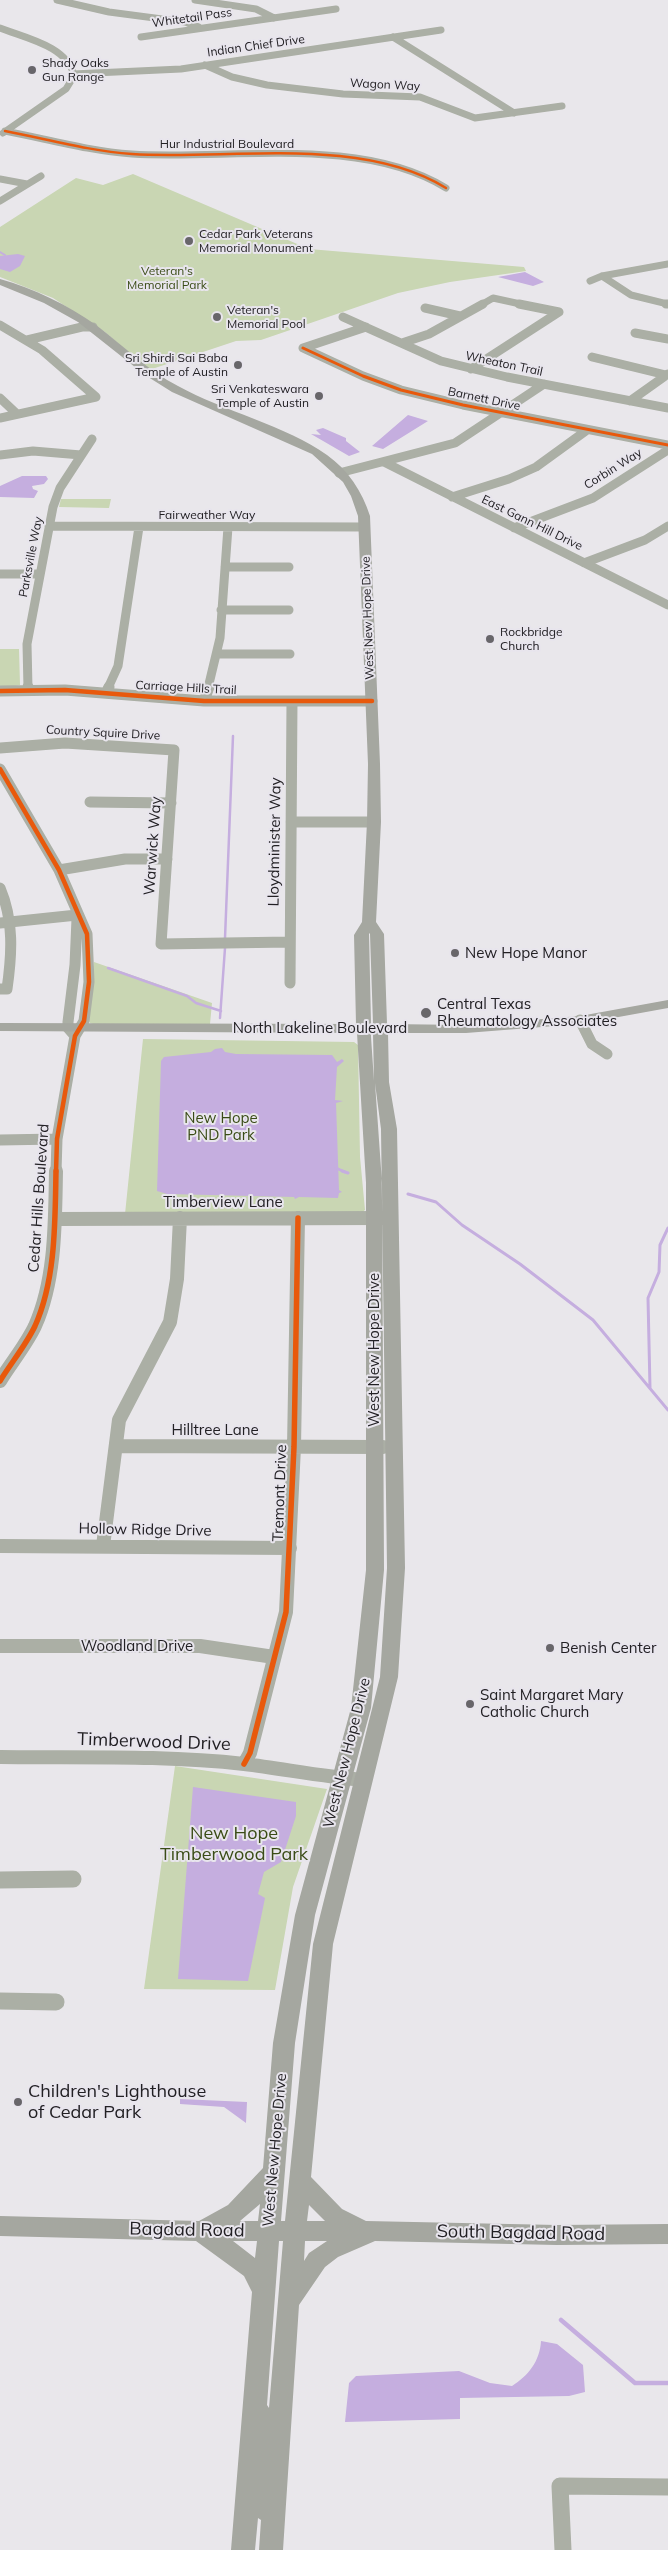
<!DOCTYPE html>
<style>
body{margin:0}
canvas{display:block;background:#e9e7eb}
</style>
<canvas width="668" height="2550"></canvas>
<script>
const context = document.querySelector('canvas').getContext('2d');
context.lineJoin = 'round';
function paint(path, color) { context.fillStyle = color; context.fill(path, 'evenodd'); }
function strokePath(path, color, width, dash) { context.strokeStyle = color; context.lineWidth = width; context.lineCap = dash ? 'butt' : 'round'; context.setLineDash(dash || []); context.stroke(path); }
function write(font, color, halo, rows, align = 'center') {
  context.font = font + ' Mulish,sans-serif'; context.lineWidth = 4; context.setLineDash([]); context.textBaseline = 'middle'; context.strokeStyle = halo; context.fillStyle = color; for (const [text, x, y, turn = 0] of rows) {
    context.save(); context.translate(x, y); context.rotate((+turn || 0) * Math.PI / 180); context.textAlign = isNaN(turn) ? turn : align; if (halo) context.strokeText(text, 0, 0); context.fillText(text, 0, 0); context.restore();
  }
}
const green = new Path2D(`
 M133,174L309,249L524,267L526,271L450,282L398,293L261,340L236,341L149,370L105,332L53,298L0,277V227L76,178L103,185Z
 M61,499H111L109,508L59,507Z
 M0,649H19L20,685L0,688Z
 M94,962L212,1003L210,1024L96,1025L90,1023L88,1019Z
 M143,1039L354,1042L358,1045L360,1157L365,1210L361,1213L125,1214Z
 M175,1766L327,1789L293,1887L275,1990L144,1989Z`);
const water = new Path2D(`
 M18,254L25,256L20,266L10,272L0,269V256Z
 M525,272L544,282L533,286L498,277Z
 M408,415L428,421L383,449L372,446Z
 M323,428L346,438V441L360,452L349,456L311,434L321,435L316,430Z
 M22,476H46L48,479L44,484L32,486L33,489L38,491L34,498L0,497V486Z
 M222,1048L225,1052L236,1054L332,1055L337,1062L342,1059L344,1061L337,1067L335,1100L343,1101L336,1103L339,1190L342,1192L339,1193L338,1198L299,1197L295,1199L294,1197L167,1194L157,1191L161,1061L164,1057L211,1052L215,1049Z
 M193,1787L296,1802V1816L281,1862L264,1872L258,1894L265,1898L248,1981L178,1979Z
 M180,2099L247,2102L246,2123L224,2107L180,2104Z
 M541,2341L557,2344L583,2365L585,2392L569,2396L460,2398V2419L345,2422L349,2383L356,2376L459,2371L490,2383L512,2386C528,2376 540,2361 541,2341Z`);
const streamFar3 = new Path2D(`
 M0,252L5,255`);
const streamFar2 = new Path2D(`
 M225,938L233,736
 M108,968L187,996L196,1003L221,1011
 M220,1018L225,948
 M336,1168L345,1172`);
const streamFar1 = new Path2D(`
 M342,1171L348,1173
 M408,1194L436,1202L462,1225L520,1264L593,1320L668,1410
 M650,1388L648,1298L659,1272L660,1245L668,1228`);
const stream = new Path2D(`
 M561,2320L635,2383H668`);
const minorFar4 = new Path2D(`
 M57,0L109,12L185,22L199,27
 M195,0L256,9L274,18
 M0,28C25,38 68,46 74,76L66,89L3,133
 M141,37L336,9
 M393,37L514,113
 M205,65L232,77L267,85L343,94L420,97L475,118L562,106
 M73,74L181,69L441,30
 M5,131C47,139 89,151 132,154C229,160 360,135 446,188
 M0,179L27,184
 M0,201L41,176
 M602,276L631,295L668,304
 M590,281L602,276L668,264
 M481,305L493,298L525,305`);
const minorFar3 = new Path2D(`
 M519,304L559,312
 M666,304H668
 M425,308L460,316
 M343,317L441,361L507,377L668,408
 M0,325L42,350L96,397
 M635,333L668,339
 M27,340L82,327H93
 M402,343L429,334L483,304
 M303,348L363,376L401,390L463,405L668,445
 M303,348L366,327
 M592,357L666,375
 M471,369L559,312
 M0,398L17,414
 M630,401L668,374
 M0,418L96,397
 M0,455L33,451L81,455
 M384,462L668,605
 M339,473L455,443L544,384
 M452,497L509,479L536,467L587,430
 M49,526L365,527
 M514,528L593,498L668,450
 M584,563L645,540L668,526
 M225,567H289
 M0,574H40
 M221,610H289
 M217,654H290
 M28,688L27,644L53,507L60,488L92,439
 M108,688L118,666L139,527
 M208,688L220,638L228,527`);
const minorFar2 = new Path2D(`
 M28,687V690
 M0,691L65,690L204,701H372
 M106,693L109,687
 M204,701L209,687
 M0,748L65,743L174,750L161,944L289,942
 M0,769L59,870L87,934L89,982L84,1021L75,1036L57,1139L56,1172
 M90,802L171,803
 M291,822H374
 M59,870L125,859H167
 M0,888C14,921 12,954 7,989H0
 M0,923L77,915
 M290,983L292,701
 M580,1020L592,1044L607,1054
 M75,1036L68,1028V1022L75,965L77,919
 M0,1140L57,1139`);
const minorFar1 = new Path2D(`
 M55,1219L383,1218
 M0,1381C11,1363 26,1345 35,1326C56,1279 55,1221 56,1171
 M116,1446L383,1447
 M0,1546L290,1548
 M103,1546L119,1420L170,1322L177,1279L180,1218
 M0,1646H200L274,1657
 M0,1757C81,1758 163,1755 244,1764C285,1769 324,1777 365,1780
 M244,1764L250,1753L286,1612L294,1447L298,1218`);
const minor = new Path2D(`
 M0,1880L73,1879
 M0,2001L56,2002
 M563,2550L560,2486L668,2487`);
const major = new Path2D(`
 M0,279C33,288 68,305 96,325C124,346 147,370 178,386C223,411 287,426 327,455C348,470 362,491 370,516L380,764L381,822L376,922L384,934L387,1024L466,1025L580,1016L668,1000V1008L580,1024L466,1033H388L389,1082L397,1129L405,1568L398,1677L333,1944L311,2177L342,2209L366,2221L557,2225L668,2224V2244L557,2245L375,2241L338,2257L325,2267L299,2305L283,2550H259L261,2520L258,2518L255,2550H231L252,2292L244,2276L196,2241L0,2236V2216L199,2221L228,2205L263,2168L273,2043L295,1915L351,1708L366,1570V1183L357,1033L0,1031V1023L356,1024L354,935L362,922L367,822L368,764L358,516L351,496L343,482L312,454L172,392L145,375L78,322L44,303L0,285ZM369,933L370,934L373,1024H371ZM371,1033H373L374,1081L371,1037ZM375,1083L381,1129L387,1568L380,1677L313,1944L285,2221H281L295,2043L315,1915L371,1708L384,1570L382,1183ZM260,2204L258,2221H240ZM309,2205L325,2221H307ZM233,2241H257L255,2258ZM279,2241H283L269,2408L267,2405ZM305,2241H327L309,2253L304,2261Z`);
const cyclewayFar3 = new Path2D(`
 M5,131C47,139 89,151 132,154C229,160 360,135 446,188`);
const cyclewayFar2 = new Path2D(`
 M303,348L363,376L401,390L463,405L668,445`);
const cyclewayFar1 = new Path2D(`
 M0,691L65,690L204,701H372
 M0,769L59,870L87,934L89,982L84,1021L75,1036L57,1139L56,1172`);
const cycleway = new Path2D(`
 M0,1381C11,1363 26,1345 35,1326C56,1279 55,1221 56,1171
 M244,1764L250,1753L286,1612L294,1447L298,1218`);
const markers = [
 [32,70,5,"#68666a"],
 [189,241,5,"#68666a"],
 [217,317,5,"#68666a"],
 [238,365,5,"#68666a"],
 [319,396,5,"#68666a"],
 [490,639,5,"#68666a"],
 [455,953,5,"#68666a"],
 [426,1013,6,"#68666a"],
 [550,1648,5,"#68666a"],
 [470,1704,5,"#68666a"],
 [18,2102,5,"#68666a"]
];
const farStreetnames = [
 ["Whitetail Pass",192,18,-8],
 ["Indian Chief Drive",256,46,-8],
 ["Wagon Way",385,85,3],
 ["Hur Industrial Boulevard",227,144],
 ["Wheaton Trail",504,364,12],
 ["Barnett Drive",484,399,12],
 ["Corbin Way",613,469,-32],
 ["Fairweather Way",207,515],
 ["East Gann Hill Drive",532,523,26],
 ["Parksville Way",31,557,-79],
 ["West New Hope Drive",368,618,-92],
 ["Carriage Hills Trail",186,688,3],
 ["Country Squire Drive",103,733,3]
];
const farPoinames = [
 ["Shady Oaks",42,63],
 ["Gun Range",42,77],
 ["Cedar Park Veterans",199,234],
 ["Memorial Monument",199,248],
 ["Veteran's",227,310],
 ["Memorial Pool",227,324],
 ["Sri Shirdi Sai Baba",228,358,"right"],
 ["Temple of Austin",228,372,"right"],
 ["Sri Venkateswara",309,389,"right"],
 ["Temple of Austin",309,403,"right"],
 ["Rockbridge",500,632],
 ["Church",500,646]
];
const farParknames = [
 ["Veteran's",167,271],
 ["Memorial Park",167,285]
];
const streetNames = [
 ["Lloydminister Way",275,842,-89],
 ["Warwick Way",153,846,-86],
 ["North Lakeline Boulevard",320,1028],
 ["Cedar Hills Boulevard",39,1198,-86],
 ["Timberview Lane",223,1202],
 ["West New Hope Drive",374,1350,-90],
 ["Hilltree Lane",215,1430],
 ["Tremont Drive",280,1493,-88],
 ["Hollow Ridge Drive",145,1530,1],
 ["Woodland Drive",137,1646],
 ["West New Hope Drive",347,1753,-76],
 ["West New Hope Drive",275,2150,-85]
];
const poiNames = [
 ["New Hope Manor",465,953],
 ["Central Texas",437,1004],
 ["Rheumatology Associates",437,1021],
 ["Benish Center",560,1648],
 ["Saint Margaret Mary",480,1695],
 ["Catholic Church",480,1712]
];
const parkNames = [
 ["New Hope",221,1118],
 ["PND Park",221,1135]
];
const nearStreetnames = [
 ["Timberwood Drive",154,1742,2],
 ["Bagdad Road",187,2230,1],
 ["South Bagdad Road",521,2233,1]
];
const nearParknames = [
 ["New Hope",234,1834],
 ["Timberwood Park",234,1855]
];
const nearPoinames = [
 ["Children's Lighthouse",28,2092],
 ["of Cedar Park",28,2113]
];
paint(green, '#c9d6b3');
paint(water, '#c5aedf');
strokePath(streamFar3, '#c5aedf', 2);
strokePath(streamFar2, '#c5aedf', 2.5);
strokePath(streamFar1, '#c5aedf', 3);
strokePath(stream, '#c5aedf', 4.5);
strokePath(minorFar4, '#abafa5', 7);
strokePath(minorFar3, '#abafa5', 9);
strokePath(minorFar2, '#abafa5', 11);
strokePath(minorFar1, '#abafa5', 14);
strokePath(minor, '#abafa5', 17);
paint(major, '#a5a7a0');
strokePath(cyclewayFar3, '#e8590c', 2.5);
strokePath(cyclewayFar2, '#e8590c', 3);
strokePath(cyclewayFar1, '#e8590c', 4.5);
strokePath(cycleway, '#e8590c', 5.5);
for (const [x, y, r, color] of markers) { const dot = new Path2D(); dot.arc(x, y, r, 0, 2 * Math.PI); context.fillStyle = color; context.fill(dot); strokePath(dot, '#e8e5ed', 2); }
write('12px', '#222024', '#e8e5ed', farStreetnames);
write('12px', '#222024', '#e8e5ed', farPoinames, 'left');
write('12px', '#3a4c16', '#e8e5ed', farParknames);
write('15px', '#222024', '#e8e5ed', streetNames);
write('15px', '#222024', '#e8e5ed', poiNames, 'left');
write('15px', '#3a4c16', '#e8e5ed', parkNames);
write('18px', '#222024', '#e8e5ed', nearStreetnames);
write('18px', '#3a4c16', '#e8e5ed', nearParknames);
write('18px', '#222024', '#e8e5ed', nearPoinames, 'left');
</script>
